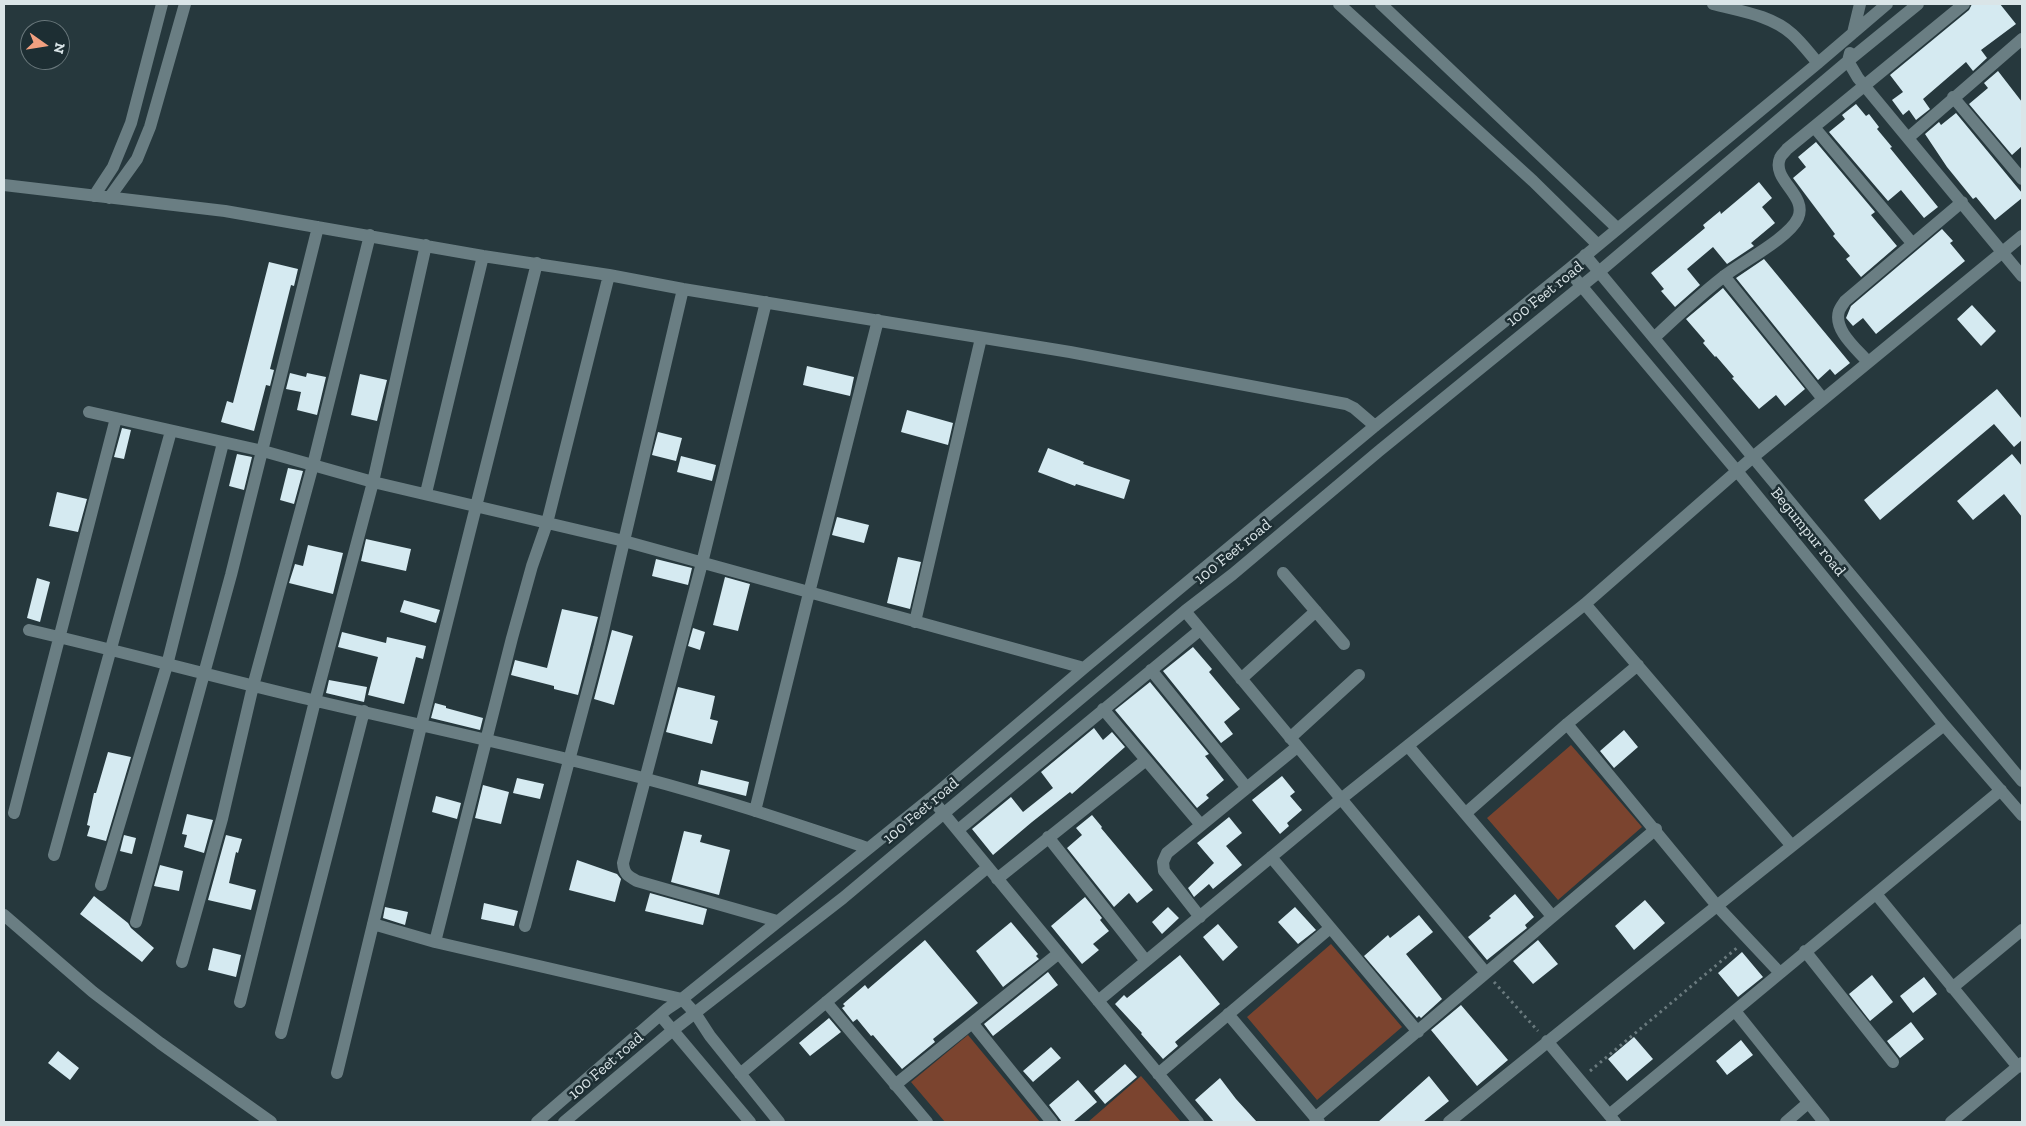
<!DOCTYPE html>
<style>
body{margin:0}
#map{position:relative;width:2026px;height:1126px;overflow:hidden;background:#26383d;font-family:"Zilla Slab",serif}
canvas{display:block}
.frame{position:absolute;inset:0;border:5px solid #dae5e8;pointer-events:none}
.north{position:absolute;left:20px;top:20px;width:50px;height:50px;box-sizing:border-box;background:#1d2e33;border:1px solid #69777b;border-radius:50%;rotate:103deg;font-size:14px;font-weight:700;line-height:20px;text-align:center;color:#dae5e8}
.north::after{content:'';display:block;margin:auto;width:18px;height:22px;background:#f2a080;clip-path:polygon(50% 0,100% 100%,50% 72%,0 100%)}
</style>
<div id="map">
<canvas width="2026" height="1126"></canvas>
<div class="frame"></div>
<div class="north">N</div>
</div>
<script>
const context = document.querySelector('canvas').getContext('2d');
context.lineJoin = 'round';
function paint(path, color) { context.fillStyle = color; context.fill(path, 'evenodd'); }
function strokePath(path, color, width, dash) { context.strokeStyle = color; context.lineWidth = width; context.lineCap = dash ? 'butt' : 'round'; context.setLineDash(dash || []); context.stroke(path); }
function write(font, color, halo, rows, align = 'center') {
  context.font = font + ' "Zilla Slab",serif'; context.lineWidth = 5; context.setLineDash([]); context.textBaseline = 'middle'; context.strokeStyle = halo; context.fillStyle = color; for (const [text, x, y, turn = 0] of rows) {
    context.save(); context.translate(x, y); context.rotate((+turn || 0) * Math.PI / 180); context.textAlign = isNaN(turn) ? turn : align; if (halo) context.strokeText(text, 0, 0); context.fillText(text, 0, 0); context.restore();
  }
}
const green = new Path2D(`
 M1571,745L1642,827L1558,900L1487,818Z
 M1331,944L1402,1027L1317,1100L1247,1017Z
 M968,1035L1040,1122H945L911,1082Z
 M1141,1076L1181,1122H1088Z`);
const building = new Path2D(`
 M1972,4H2000L2016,24L1981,50L1987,58L1973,71L1966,62L1923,99L1930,109L1916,120L1909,110L1903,115L1892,100L1903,92L1890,75L1969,10Z
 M1998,71L2022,102V146L2012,155L1969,104L1988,88L1984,83Z
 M1856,104L1866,116L1869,114L1879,127L1877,129L1892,147L1890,148L1938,207L1924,218L1901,190L1888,201L1829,132L1845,119L1842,115Z
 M1956,113L2022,193V198L1995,220L1976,197L1973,199L1947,167L1925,134L1939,122L1941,125Z
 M1816,142L1875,212L1871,215L1897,246L1861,277L1846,259L1850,256L1833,236L1835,234L1793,178L1806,167L1798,157Z
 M1759,182L1772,198L1762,207L1775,223L1751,243L1754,246L1727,264L1713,247L1687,269L1700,285L1675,307L1661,291L1664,289L1651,273L1705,228L1703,225L1720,211L1721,214Z
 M1942,229L1953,241L1950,243L1965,261L1876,334L1863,318L1853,326L1846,318L1851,306Z
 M1764,259L1850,363L1835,375L1830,369L1818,380L1736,278Z
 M269,262L298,269L294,286L291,285L270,369L274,370L270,386L266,385L254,431L221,422L227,401L233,403Z
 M1723,288L1805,389L1785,406L1776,395L1759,409L1732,378L1734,377L1716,356L1715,357L1703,343L1705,341L1686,319Z
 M1972,305L1996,331L1981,346L1957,319Z
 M807,366L854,377L850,396L803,385Z
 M290,373L306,377L307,373L326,377L317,415L297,410L301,392L286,389Z
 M360,374L387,380L377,421L351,415Z
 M1997,389L2022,419V440L2014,447L1994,424L1880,520L1864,500Z
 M907,410L953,423L948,445L901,432Z
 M122,428L131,430L124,459L114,457Z
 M658,432L682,438L676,461L652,455Z
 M1048,448L1084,462L1083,464L1130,480L1124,499L1076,484L1075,486L1038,472Z
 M237,454L252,457L244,490L229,486Z
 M2012,454L2022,466V517L2004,494L1973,520L1957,501Z
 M681,456L716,465L712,481L677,472Z
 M288,468L303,471L294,504L280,500Z
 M57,492L87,499L78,532L49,526Z
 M837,517L869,525L864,543L832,535Z
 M366,539L411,549L406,571L361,561Z
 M308,545L343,553L333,594L289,583L295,564L303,566Z
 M898,557L921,562L910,609L887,603Z
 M656,559L692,568L688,585L652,576Z
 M725,577L750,584L738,631L713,625Z
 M37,578L50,582L40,622L27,618Z
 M404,600L440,610L436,623L400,612Z
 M562,609L598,617L578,695L554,689V686L511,675L515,660L547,668Z
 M693,628L705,632L700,650L688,646Z
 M612,630L633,636L614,705L594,699Z
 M342,632L386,643L387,637L426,646L423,659L416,657L404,704L368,695L378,657L338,647Z
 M1193,647L1212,669L1209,672L1240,709L1224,722L1233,734L1221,743L1163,671Z
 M329,680L367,687L364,702L326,693Z
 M1150,682L1209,754L1205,756L1224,780L1206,795L1209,798L1197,808L1115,710Z
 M678,687L715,696L710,719L718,721L712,744L666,732Z
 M435,703L446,706V708L483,718L480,730L431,718Z
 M1094,728L1103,740L1112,732L1125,747L1072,794L1070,792L1032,822L993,855L972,829L1011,797L1023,812L1053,788L1041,772Z
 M1624,730L1638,747L1614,768L1600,751Z
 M108,752L131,757L106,841L87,836L90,826L87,825L94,793H96Z
 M701,770L749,782L746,796L698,784Z
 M1282,776L1295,792L1290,796L1302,810L1287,823L1289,826L1280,834L1252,800Z
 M517,778L544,784L540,799L513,793Z
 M483,785L509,792L501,824L475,818Z
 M436,796L461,803L457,819L432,812Z
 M187,814L213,820L204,853L184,847L187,835L182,834Z
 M1092,815L1102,827L1101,828L1153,890L1137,903L1129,893L1114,907L1067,848L1082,835L1076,828Z
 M1229,817L1242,833L1226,846L1242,865L1213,889L1209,884L1194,897L1188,888L1214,863L1197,843Z
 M684,831L702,835L700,842L730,850L719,895L671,882Z
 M124,835L136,838L132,854L120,851Z
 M226,835L242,839L238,853L236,852L229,883L256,890L251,910L208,900Z
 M577,860L617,874L621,879L615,902L569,890Z
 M160,865L183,871L179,891L154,886Z
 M650,893L707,909L703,925L645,911Z
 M1515,894L1534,917L1525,925L1527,928L1487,960L1468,937L1491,918L1489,916Z
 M94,896L128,923L131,928L154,948L142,962L80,914Z
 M1085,897L1102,918L1100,920L1109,931L1093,944L1099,950L1082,964L1051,926Z
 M1645,900L1665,923L1634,950L1615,926Z
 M484,903L518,911L514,926L481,919Z
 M385,907L408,912L405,925L383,918Z
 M1168,907L1179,918L1162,934L1152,922Z
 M1295,907L1316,930L1298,944L1278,922Z
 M1419,915L1433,932L1406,954L1442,999L1421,1018L1419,1016L1417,1018L1364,956L1388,935L1390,938Z
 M1011,922L1038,954L1036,956L1039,959L1003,987L976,951Z
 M1218,924L1238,947L1223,961L1203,937Z
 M925,940L978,1003L933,1039L935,1042L902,1069L873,1035L871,1036L857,1019L853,1022L842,1008L845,1006L843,1004L865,985L868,989Z
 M1538,940L1558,964L1533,984L1513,961Z
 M213,948L241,955L236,977L208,970Z
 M1742,952L1763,977L1738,997L1718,973Z
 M1180,955L1220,1004L1175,1042L1178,1046L1163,1059L1141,1034L1142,1033L1115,1004L1124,995L1127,998Z
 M1048,972L1058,985L993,1036L984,1024Z
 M1872,975L1893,1002L1870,1021L1849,994Z
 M1924,977L1937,994L1913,1013L1900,996Z
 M1461,1005L1508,1060L1477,1086L1431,1030Z
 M829,1018L841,1032L810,1056L799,1043Z
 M1911,1022L1924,1039L1900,1058L1887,1041Z
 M1634,1037L1653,1059L1627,1081L1608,1059Z
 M1741,1040L1753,1055L1727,1075L1716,1061Z
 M1051,1047L1061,1058L1033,1082L1023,1071Z
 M58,1051L79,1068L70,1080L48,1063Z
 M1125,1064L1137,1077L1105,1104L1094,1091Z
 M1429,1076L1449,1101L1423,1122H1378Z
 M1220,1078L1236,1099L1257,1122H1214L1195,1100Z
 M1078,1080L1097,1102L1073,1122H1062L1049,1105Z`);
const path = new Path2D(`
 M1494,982L1538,1031
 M1590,1071L1738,947`);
const minor = new Path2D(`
 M1339,4L1533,181L1597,244
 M1381,4L1617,228
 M1713,4C1739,11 1771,15 1792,34C1802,43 1810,54 1818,63
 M1853,33L1860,4
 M1850,53L1848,61L1858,78L2022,276
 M1953,97L2022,179
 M1814,127L1912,243
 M1908,138L2022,39
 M4,185L225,211L483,256L609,275L683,289L1070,352L1346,404L1354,408L1375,426
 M94,196L113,167L131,123L162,4
 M109,198L137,159L150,127L185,4
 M1585,255L2022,781
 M1568,270L1737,471L1944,725L2022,815
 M1724,276L1823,399
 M766,302L702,563L623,863C624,874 628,876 637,881L777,921
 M1654,338C1676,317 1699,296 1723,277C1742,262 1789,238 1798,218C1808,195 1771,180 1780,158C1781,155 1785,152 1787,149L1964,4
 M1868,362C1857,349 1833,330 1839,311C1840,308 1843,304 1845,301L1962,202
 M89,412L263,451L373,482L624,541L1084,668
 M426,493L483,256
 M1283,573L1344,644
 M1585,604L1792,846
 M1185,611L1486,973
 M915,622L981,338
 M29,630C124,652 218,678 312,700C423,726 533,749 643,778C719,798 793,823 868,848
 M1151,670L1247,788
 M1241,679L1316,611
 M1103,709L1201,825
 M1567,724L1718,907L1780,973
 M1290,738L1359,675
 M1408,746L1552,916
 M931,798L1198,1122
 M755,811L809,593L878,320
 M14,813L116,418
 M1466,813L1567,724L1638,665
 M958,830L1200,630
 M1048,837L1146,961
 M54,855L171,431
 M1271,857L1418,1032
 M997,879L1146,760
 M101,885L167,665L223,443
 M1876,894L2018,1067
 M4,915L93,992L160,1043L271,1122
 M1200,917L1164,871L1163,862L1167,853L1297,747
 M136,922L231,575L318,227
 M373,924L435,942L682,999L695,1013L710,1036L779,1122
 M525,926L599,648L683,289
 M435,942L512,638L532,566L547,523L609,275
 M1805,951L1893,1062
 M182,962L222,819L253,686L313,465L370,235
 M1952,988L2022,930
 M1098,1001L1341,799L1585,604L1753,457L2022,236
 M240,1002L315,701L373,482L426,245
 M826,1002L927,1122
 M1735,1011L1824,1122
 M1228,1014L1319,1122
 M660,1015L750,1122
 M973,1024L1052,1122
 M281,1033L364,711
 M1547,1041L1615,1122
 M337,1073L421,726L537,263
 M740,1074L988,867
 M1158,1074L1330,928
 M895,1085L1059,953
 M1609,1115L2001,790
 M1315,1118L1656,829
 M537,1122L667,1009L682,999L931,798L1084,668L1375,426L1568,270L1818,63L1887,4
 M564,1122L673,1030L843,898L1185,611L1233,574L1379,451L1600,271L1848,61L1918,4
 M1449,1122C1613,988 1779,856 1944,725
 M1786,1122L1808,1103
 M1951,1122L2022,1063`);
const streetNames = [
 ["100 Feet road",1545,294,-39],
 ["Begumpur road",1808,532,51],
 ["100 Feet road",1233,552,-39],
 ["100 Feet road",921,811,-40],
 ["100 Feet road",606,1066,-41]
];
paint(green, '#7b442f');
paint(building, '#d5eaf1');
strokePath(path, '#6a7a7e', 3, [2.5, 4]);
strokePath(minor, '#6a7e83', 12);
write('16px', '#dae5e8', '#1d2e33', streetNames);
</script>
